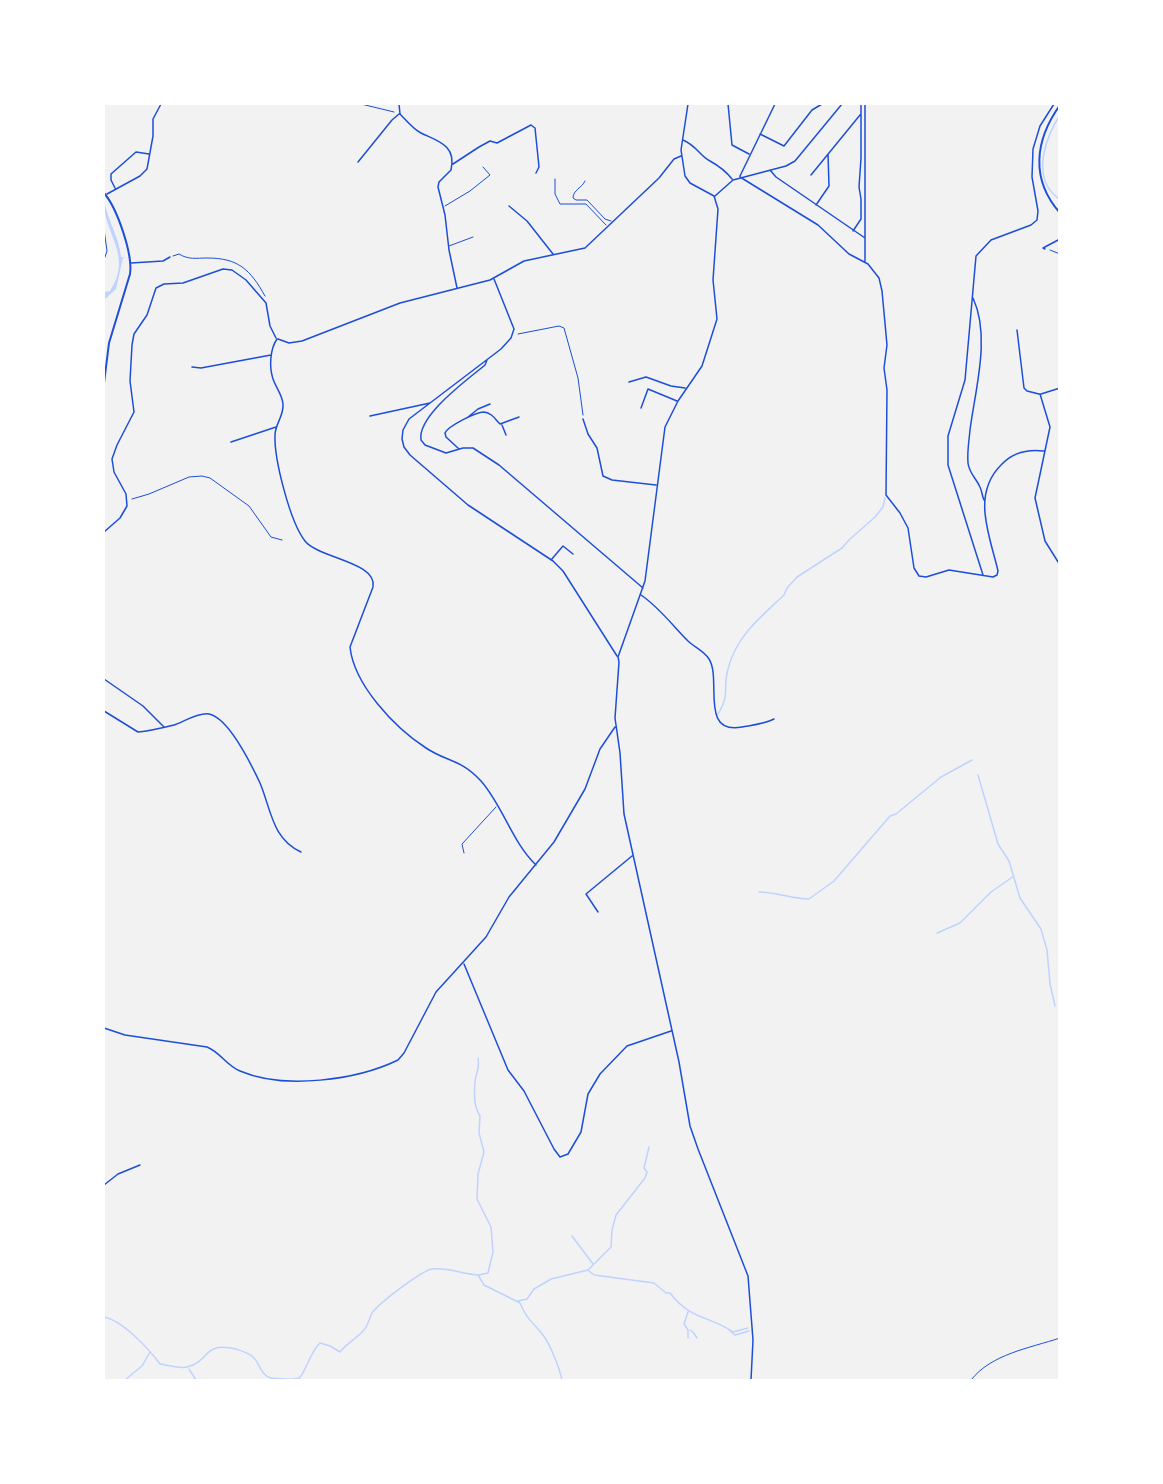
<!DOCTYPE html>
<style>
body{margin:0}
#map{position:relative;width:1163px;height:1484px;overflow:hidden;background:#f2f2f2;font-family:"DejaVu Sans",sans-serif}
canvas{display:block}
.frame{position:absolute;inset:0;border:105px solid #fff;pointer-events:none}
</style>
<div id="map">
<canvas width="1163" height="1484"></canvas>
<div class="frame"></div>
</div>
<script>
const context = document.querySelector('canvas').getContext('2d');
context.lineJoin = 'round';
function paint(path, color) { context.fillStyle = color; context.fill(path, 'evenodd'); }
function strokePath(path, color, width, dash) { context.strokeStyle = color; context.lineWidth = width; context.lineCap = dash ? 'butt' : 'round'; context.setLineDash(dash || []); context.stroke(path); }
const water = new Path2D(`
 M104,200C107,219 119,237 121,257L127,258H123L116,289L104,300V292L110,291C134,255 103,234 104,200Z`);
const stream = new Path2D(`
 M1060,115C1047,135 1035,167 1049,189C1052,193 1056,197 1060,200
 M718,714C731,693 722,689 728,669C736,636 761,617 784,595L787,588L797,577L842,548L849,540L875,517L883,507L885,498
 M978,775L998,844L1009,861L1020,898L1041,929L1047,950L1050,984L1055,1006
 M759,892C776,892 792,899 809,899L834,881L890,816L896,814L941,777L972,760
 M937,933L960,923L991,892L1014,876
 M478,1058C480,1071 476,1071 475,1082C474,1092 474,1107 480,1116L479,1133L484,1152L478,1174L477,1199L491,1227L493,1252L488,1273L479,1275
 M572,1236L593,1264
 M589,1271L594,1275L654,1283L666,1293H670C692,1321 708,1315 733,1332L748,1328
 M518,1301L527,1299L534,1289L551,1279L588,1270L611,1247L612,1230L616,1215L645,1178L647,1172L644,1168L649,1147
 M104,1317C122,1320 149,1349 160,1364C168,1365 179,1369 187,1367C210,1362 202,1341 236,1349C242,1351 249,1353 253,1357C260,1363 260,1375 271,1378C275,1379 280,1378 285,1379C289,1379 295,1380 299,1378C304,1376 310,1352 320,1343L330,1346L340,1352C347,1343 356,1339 364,1330C368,1325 369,1319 372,1313C378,1304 421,1271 432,1269C447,1267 463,1274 478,1275L484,1285L520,1303C527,1320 533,1322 543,1335C551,1346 559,1367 562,1380
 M690,1330L693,1332L697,1338
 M729,1330L735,1335L749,1331
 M688,1338V1330L684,1324L688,1312
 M189,1369L196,1380
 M125,1380L142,1366L150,1352`);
const path = new Path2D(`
 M361,104L394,112
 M104,229L107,251L104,260
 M1050,250L1060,254
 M173,256L179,254C189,260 196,258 207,258C238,258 250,269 265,296
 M518,334L559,326L564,328L578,378L583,415
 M132,499L149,494L189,477L202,476L210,478L249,506L271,537L282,540
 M971,1380C991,1354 1030,1348 1060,1338`);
const service = new Path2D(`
 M555,179V194L560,204H586L606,225
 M585,181C582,188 573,190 573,198L576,200H587L605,219L611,221
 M445,206L470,191L490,175L483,167
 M449,246L473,237
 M464,853L462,844L496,807`);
const minor = new Path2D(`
 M399,104L400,114C406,120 413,129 421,133C437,141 457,145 451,170L439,182L438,187L445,215L449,250L457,288
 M688,104L681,150L685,176L690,183L714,196
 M728,104L732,145L749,154
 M865,104V261
 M760,134L784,146L812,110L822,104
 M683,140C697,146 700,156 710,161C719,166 725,170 732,179
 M358,162L392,120L399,114
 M453,164L479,147L490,141L497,143L531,125L535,128L539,167L536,173
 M770,170L776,177L865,238
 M811,175L860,115
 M740,176L775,104
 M740,177L818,225L849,254L868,264L879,278L882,291L887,345L884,368L887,390L886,495L900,513L908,528L914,568L919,576L926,577L949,570L993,577L997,575L998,571C990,536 971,495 1001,465C1012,453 1028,449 1044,451
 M115,188L111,180V174L136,152L149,154
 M107,194L140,176L147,169L153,136V119L161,104
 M714,196L718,209L713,280L717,319L702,366L678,401L665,427L645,581L618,657L619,662L615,718L620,753L624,814L679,1062L690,1126L698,1149L748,1276L753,1340L751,1380
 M715,196L733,180L786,166L795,161L842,104
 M816,205L829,186L828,154
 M509,206L527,221L553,254
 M853,231L861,219V199L859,187L861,158V104
 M1045,249L1043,248L1060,239
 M131,263L163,261L170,257
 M494,279L514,329L511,338L501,349L409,419L403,430L402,439L404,447L410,455L468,505L553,561L563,571L617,656
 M973,298C991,337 975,390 970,430C969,441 967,452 968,463C969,473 976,478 980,487C982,491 982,496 984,500
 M1017,330L1024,388L1027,391L1039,394
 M277,339C270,349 269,367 273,379C276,388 282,394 283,404C284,416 275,424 275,435C274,459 290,522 305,541C318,558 378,562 373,587L350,647C354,685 395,728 426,748C447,762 461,759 481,781C503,806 512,842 536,865
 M278,339L289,343L302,341L400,303L490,280L524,261L585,248L659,178L674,159L681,156
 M487,360L485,365C467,380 417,416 421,440L425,445L446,453L463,448H473L499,465L643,588
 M192,367L201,368L271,355
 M629,382L646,377L671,386L685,388
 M1040,394L1050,427L1035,498L1045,541L1060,565
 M1041,394L1060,388
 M641,408L648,389L677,401
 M370,416L430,403
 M468,417L478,409L490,404
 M583,419L588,434L597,448L603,476L612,480L656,485
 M502,425L506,435
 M231,442L276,427
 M459,449L446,437L445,433C448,426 476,412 484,412C492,413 495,419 500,424L519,417
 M104,532L120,518L127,506L126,494L114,472L112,459L117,445L134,412L130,381L132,345L134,334L147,315L156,288L164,284L183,283L223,269L232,270L246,280L266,303L270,326L276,338
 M551,560L563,546L573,554
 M983,575L948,465V436L965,380L976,256L991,240L1031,225L1037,220L1038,211L1032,177L1033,149L1040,126L1054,104
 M641,595C660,608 672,625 688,641C694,647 704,651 709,659C722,679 699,735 742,727C753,725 764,724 774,719
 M104,679L143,706L164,727
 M104,711L138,732C150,731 162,728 174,725C183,722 199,712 209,714C229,718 252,766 260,783C271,809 272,839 301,852
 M598,912L586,894L632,856
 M464,964L508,1070L524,1091L554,1149L560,1157L568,1154L581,1132L588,1094L600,1074L627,1046L671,1031
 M104,1028L125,1035L207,1047C220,1052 227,1066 240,1071C284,1090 357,1080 398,1060L404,1053L436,992L486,937L509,897L554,842L585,789L600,749L615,727
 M104,1185L118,1174L140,1165`);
const tertiary = new Path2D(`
 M1060,105C1035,140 1030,179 1060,213`);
const secondary = new Path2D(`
 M104,193C117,208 133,254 130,274L109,343L104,383`);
paint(water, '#bfd3fe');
strokePath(stream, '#bfd3fe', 1.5);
strokePath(path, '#1d4ed8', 1);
strokePath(service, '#1d4ed8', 1);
strokePath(minor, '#1d4ed8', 1.5);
strokePath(tertiary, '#1d4ed8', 2);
strokePath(secondary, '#1d4ed8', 2);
</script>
